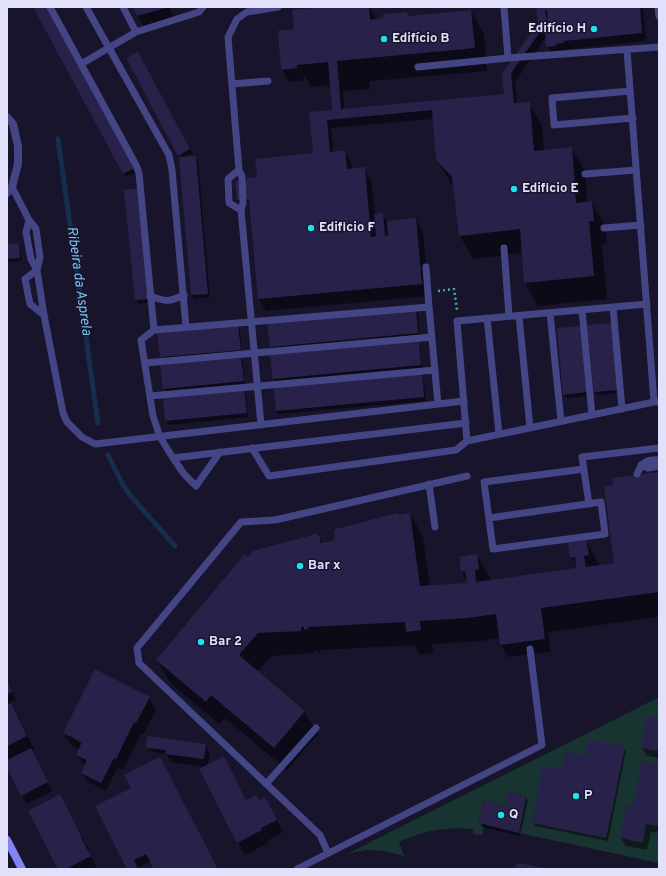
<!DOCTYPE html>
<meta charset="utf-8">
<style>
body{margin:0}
#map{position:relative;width:666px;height:876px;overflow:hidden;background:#17142b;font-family:Overpass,sans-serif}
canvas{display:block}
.frame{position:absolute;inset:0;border:8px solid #e2e1fc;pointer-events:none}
</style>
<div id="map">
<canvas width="666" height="876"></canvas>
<div class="frame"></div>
</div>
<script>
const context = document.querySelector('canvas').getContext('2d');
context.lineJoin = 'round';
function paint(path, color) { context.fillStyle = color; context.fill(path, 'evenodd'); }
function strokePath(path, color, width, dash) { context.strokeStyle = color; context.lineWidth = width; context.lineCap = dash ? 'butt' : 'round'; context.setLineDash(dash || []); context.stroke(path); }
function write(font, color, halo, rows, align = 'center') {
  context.font = font + ' Overpass,sans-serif'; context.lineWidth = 3; context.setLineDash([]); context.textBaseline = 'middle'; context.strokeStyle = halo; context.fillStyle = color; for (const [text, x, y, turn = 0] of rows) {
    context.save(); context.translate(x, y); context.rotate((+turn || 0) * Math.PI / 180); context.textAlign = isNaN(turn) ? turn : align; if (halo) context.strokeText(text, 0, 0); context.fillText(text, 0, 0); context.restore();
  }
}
const green = new Path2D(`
 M659,697V863L519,833L526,796L510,791L506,807L483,800L479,823L484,825L482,835L473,834V829C449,826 421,831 399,842L404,856L385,851L366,850L347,854Z`);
const shadow = new Path2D(`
 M34,7L136,172L126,177Z
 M133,7H169L175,20L145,28Z
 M334,7H370L377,20L407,13L409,17L471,11L484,34L487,71L370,81V89L343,91L344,109L505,94L503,74L539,23L537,7H643L646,41L568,49V51L552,55L547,46L546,37L515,82L517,104L529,103L542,126L544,151L571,148L585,171L587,203L592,202L605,225L607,243L602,244L607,299L538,306L525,283L523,253L473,259L460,236L454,187L451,183L437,160L433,119L331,128L333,152L345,151L352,164V170L364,169L371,181L375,215L382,214L387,222L416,219L423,232L429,296L266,311L259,299L250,202L240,203L238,200L258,178L314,154L310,113L334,110L331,85L311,87L303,73L304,81L289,82L282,70L295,30Z
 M138,53L192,153L183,158L195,157L198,161L210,297L194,299L192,295L180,157L127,59Z
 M125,191L151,302L138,304L136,300Z
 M18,244L20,247L22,261L9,262L7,258V245Z
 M416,310L418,313L420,337L273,350L271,347Z
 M238,326L240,330L242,353L163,360L161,357Z
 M589,326L620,393L597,395L595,392Z
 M583,330L589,396L566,398L564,394Z
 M418,342L420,346L422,368L276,382L274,378Z
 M241,359L243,362L245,385L166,392L164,388Z
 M421,373L423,377L426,401L279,414L276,411Z
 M244,390L246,394L248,417L169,425L166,421Z
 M659,473V617L548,632L551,652L508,657L501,645L500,638L481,641L432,644L434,653L420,655L414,645L321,650V652H319L317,650H314V653L271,656L257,672L304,711L318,734L287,770L225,718L219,724L170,683L157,660L248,559L319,537L322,543L334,542L398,516L410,514L423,537L430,586L468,584L462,571L477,555L490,578V581L578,569L571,557L586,541L599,564V566L616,564L614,486Z
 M7,680L16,700L10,703L18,716L34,749L31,750L52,791L27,804L7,765Z
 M149,698L156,710L143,735L141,734L123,770L117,768L106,791L87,781L82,773L86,765L82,763L77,754L80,749L71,745L64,733ZM73,737L83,741V744L73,739Z
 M659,719V758L647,756L642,748Z
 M205,745L210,753L208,765L231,770L247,801H259L272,811L283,832L267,841L268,843L245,855L200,769L205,767L171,762L166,754L149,751L147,747Z
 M624,748L626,751L608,841L535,826L533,822L562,770L586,756Z
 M659,765V842L657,838L658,833L651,832L647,850L626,846L621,838L627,805L634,806Z
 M132,788L218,869H155L151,861L137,868L138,869H128Z
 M60,796L89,850L88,851L97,869H59Z
 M526,797L528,801L520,836L482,827L480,823L484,801L506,808Z`);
const stream = new Path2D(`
 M58,139L98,423
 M108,455L122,483L129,494L175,546`);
const building = new Path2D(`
 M33,7H48L135,168L123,174Z
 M132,7H169L137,16Z
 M323,7H369L370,20L383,18V14L407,12L408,16L471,10L475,48L337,61L341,109L504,94L502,74L538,23L536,7H640L642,33L564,41V43L555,44L556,46L546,47L545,33L548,25L547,10H545L547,22L511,73L514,103L530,102L534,151L572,147L576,203L592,201L594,221H589L594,276L524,283L520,229L459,236L452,177L436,160L432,110L327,120L330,152L345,150L347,169L365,167L371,237L376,236L374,214L383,213L385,236L388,235L387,221L416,218L422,284L258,299L249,199L237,200L235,181L247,180V178L257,177L255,159L313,153L309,112L332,110L328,62L297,65V68L281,70L278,31L294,29L292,10Z
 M138,52L190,149L178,156L126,58Z
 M196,156L208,294L191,295L179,157Z
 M138,188L149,299L135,300L124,190Z
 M19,243L20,258L7,259V244Z
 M416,309L418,333L270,347L267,322Z
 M612,323L618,390L594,392L587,325Z
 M238,325L241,350L160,357L157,333Z
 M581,326L587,392L563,395L557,328Z
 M419,341L421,365L273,379L270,355Z
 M241,358L244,381L163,389L160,365Z
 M422,372L424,397L276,411L273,386Z
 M244,389L247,413L165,421L163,396Z
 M659,472V592L541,608L545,639L500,645L496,614L467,618L420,621L421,630L406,632L405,622L308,627V629L304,630V627H301V631L258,633L239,655L305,711L274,748L211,695L206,702L156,660L244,555L248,557L253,551L316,534L320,537V543L333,541V539L335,538L334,531L336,529L397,513L398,515L410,513L420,586L467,583L465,571L461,572L459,557L477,554L479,569L475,570L476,582L576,568L575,557L570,558L568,543L586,540L589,555L584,556L586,567L614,563L604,486L613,485L612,478Z
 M95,669L150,697L136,723L134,722L116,759L114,758L101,783L81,773L87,760L76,755L82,742L63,733Z
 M7,680L12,692L7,694Z
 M11,703L27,736L7,746V705Z
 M646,715L659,718V751L641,748Z
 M147,736L206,744L204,759L165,754L166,750L146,748Z
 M588,739L625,747L606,838L532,823L542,766L561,769L565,752L585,755Z
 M31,748L48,782L21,796L7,768V760Z
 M224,756L246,800L256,795L259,800L265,797L277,820L261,828L262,830L237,843L199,769Z
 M160,757L218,869H154L146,854L134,860L138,869H127L95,806L131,788L124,775Z
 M642,760L659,764V839H656L658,826L646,824L643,843L620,838L627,804L633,805Z
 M509,791L526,796L519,833L479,823L483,800L506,807Z
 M60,794L82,838H81L91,856L66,869H58L28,811Z
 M517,863L545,868V869H515Z`);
const path = new Path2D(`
 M438,291L454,289L457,310`);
const lane = new Path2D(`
 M50,7L136,165L139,173L154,330
 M86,7L169,155L172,170L186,327
 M123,7L136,32
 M504,7L508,58
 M658,7L659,16
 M627,50L654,402
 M81,64L136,32L199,12L203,7
 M418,67L508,58L659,47
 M232,84L268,81
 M630,91L552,98L554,125L633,118
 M239,170L228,179L229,203L241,210
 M585,174L636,170
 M12,187L29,220L36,229L40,257L37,270L44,315L63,413L67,422L82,437L95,444L464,401
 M29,220L26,232L31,259L37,270
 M604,228L641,225
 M504,248L509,316
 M426,267L429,307L438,404
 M37,270L25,279L30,304L44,315
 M150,296C166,302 169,302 184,295
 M429,307L154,330L141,340L153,416L160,437L173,458L466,423
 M613,307L622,409
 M582,310L592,415
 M550,313L561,421
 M519,316L530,428
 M487,318L499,434
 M145,363L432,337
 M150,396L435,370
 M261,425L241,210L243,203L242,177L239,170L228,37L237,19L247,12L278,7
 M467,441L457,321L647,304
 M252,448L269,476L456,450L467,441L654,402H659
 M173,458L184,474L196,486L220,452
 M641,465L648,468L659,466
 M637,474C642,463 646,459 659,460
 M429,484L435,527
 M589,504L582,457L659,448
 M489,518L601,502L605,534L493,549L484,482L584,469
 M266,784L316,728
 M328,853L320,835L139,663L137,648L241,522L275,520L467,476
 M297,869L542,745L530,649`);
const street = new Path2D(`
 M7,117L13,124L18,146V164L12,187L7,193`);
const secondary = new Path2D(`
 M7,840L22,869`);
const markers = [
 [594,29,4,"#20e1e9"],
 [384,39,4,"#20e1e9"],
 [514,189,4,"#20e1e9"],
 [311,228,4,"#20e1e9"],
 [300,566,4,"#20e1e9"],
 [201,642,4,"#20e1e9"],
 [576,796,4,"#20e1e9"],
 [501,815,4,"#20e1e9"]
];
const poiNames = [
 ["Edifício H",586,29,"right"],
 ["Edifício B",392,39],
 ["Edificio E",522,189],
 ["Edificio F",319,228],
 ["Bar x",308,566],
 ["Bar 2",209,642],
 ["P",584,796],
 ["Q",509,815]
];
const waterNames = [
 ["Ribeira da Asprela",78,281,82]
];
paint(green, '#183431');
paint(shadow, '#0007');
strokePath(stream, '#152e4e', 5);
paint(building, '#28224a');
strokePath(path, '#3eb3a5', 2.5, [2, 3]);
strokePath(lane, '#444585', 7);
strokePath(street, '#444585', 8);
strokePath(secondary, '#8185f3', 8);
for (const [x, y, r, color] of markers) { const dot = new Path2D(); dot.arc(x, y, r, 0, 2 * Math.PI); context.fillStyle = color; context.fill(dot); strokePath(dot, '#17142b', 1.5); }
write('bold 13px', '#e2e1fc', '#17142b', poiNames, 'left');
write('italic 14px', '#79c1f2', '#17142b', waterNames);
</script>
